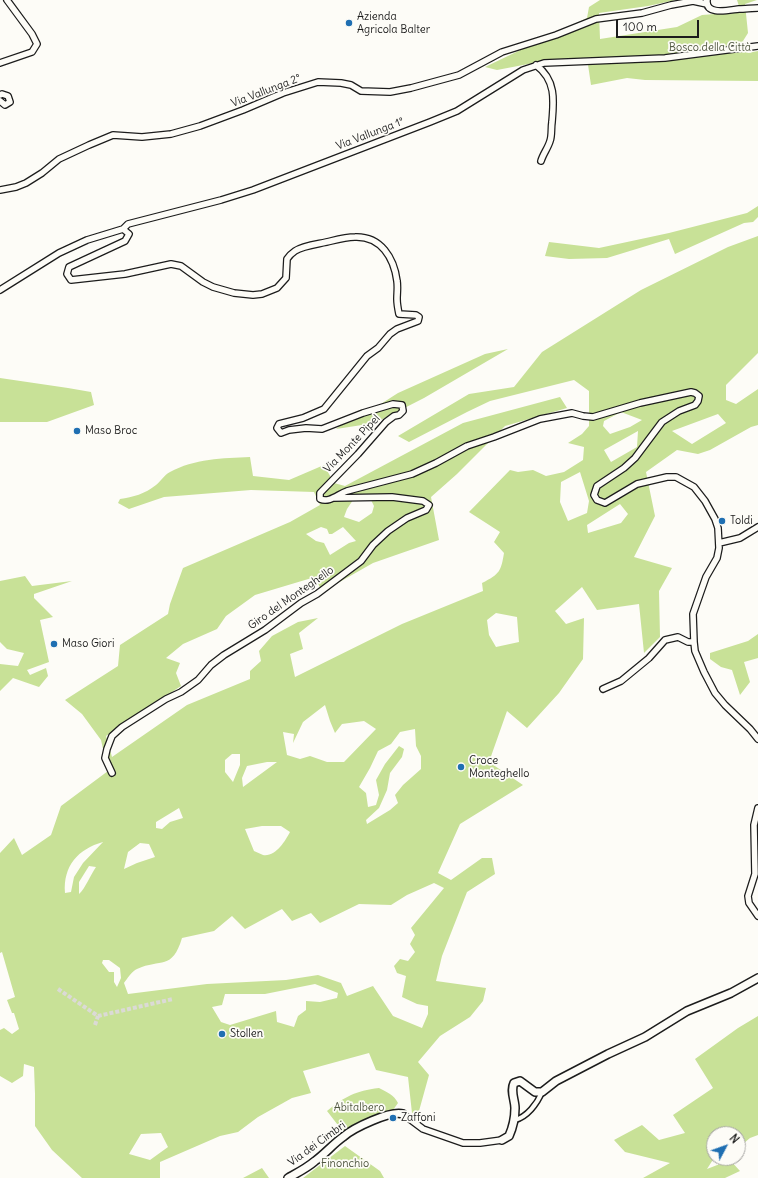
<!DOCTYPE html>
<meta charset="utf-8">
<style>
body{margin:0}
#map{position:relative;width:758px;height:1178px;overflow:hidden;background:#fdfcf7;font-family:Delius,sans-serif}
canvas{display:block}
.north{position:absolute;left:706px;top:1126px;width:40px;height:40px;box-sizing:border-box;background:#fdfcf7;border:1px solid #a3a29f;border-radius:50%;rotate:49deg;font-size:11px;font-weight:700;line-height:16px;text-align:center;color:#1c1c1c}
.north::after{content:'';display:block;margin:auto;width:14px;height:18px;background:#1f6fb2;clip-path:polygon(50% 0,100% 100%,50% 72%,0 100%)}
.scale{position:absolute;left:616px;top:20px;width:83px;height:18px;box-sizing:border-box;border:2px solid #1c1c1c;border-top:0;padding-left:5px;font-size:12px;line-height:14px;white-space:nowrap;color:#1c1c1c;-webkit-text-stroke:3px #fdfcf7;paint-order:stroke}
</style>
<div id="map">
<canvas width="758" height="1178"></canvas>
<div class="north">N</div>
<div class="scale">100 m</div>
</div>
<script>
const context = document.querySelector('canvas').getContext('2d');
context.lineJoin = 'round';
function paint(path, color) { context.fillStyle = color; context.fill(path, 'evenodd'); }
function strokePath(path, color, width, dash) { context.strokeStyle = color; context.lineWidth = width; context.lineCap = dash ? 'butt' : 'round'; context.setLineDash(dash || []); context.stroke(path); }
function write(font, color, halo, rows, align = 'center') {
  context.font = font + ' Delius,sans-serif'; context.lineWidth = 3.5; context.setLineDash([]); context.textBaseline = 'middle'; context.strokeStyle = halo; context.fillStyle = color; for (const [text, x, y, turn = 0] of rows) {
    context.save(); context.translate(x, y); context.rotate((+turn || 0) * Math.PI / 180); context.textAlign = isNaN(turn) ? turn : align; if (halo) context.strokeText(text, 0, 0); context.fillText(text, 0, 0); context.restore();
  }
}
const green = new Path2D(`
 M600,0H676L648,6L599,13L600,39L677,27L702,15L741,12L737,0H757L745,4L748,33L743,41L748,53L758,51V81L645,80L627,78L591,85L587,58L544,61L497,70L485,67L587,18L589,7Z
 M758,206V217L753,222L744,223L675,254L669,239L607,258L569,259L545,256L549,242L599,248L669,233L747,213Z
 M758,236V353L726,385V400L736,404L758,389V425L751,427L710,450L698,454L677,450L646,472L655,516L634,557L672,568L659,591L660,637L644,653L639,604L597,610L582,587L555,611L566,624L584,618L583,659L559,693L527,728L507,711L489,762L523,785L460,824L438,873L451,880L482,858H492L495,874L467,892L442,956L436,981L486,988L483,1001L470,1017L440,1036L418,1062L429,1075L419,1111L412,1113L408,1077L376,1070L369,1053L303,1071L311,1093L292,1098L258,1117L238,1132L220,1136L160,1162V1178H82L52,1150L35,1126V1094L34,1067L24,1064L23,1076L12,1083L0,1076V1030L4,1028L12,1034L19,1029L14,1013H12L7,1000L15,997L2,952L0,953V853L14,838L22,855L51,835L61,806L108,771L101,740L82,714L65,700L118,666L120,645L168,614L170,604L183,568L290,522L320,505L314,492L251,490L164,497L129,509L118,503L120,499C133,497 145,494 156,485C161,481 164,475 170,472C194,459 223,458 250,457L253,476L289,480L324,465L334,483L345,486L463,423L560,397L567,408L505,426L457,474L431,497L439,540L373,563L322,592L315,577L255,595L226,616L217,629L183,644L166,658L180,663L176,673L181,686L106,736L112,757L187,705L250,679V671L261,661L259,651L272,636L298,622L318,618L299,633L303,649L290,654L295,677L402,624L483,591L482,583C500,574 501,571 504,553L494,542L500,532L469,512L510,470L518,472L533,470L546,476L564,472L583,460L584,447L568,443L582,434L589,426V391L574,380L490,401L467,412L409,442L398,436L469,394L514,387L542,352L641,290L728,247ZM621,412L642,420L630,427L610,434L603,426L604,421ZM718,414L726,423L692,444L672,431ZM638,431L637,447L611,462L604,450ZM580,472L589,501L587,513L568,521L560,502L561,482ZM353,500H371L374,506L372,513L359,522L344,517L347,509ZM620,504L628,514L621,523L588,533L587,525ZM321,527L327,529L329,534H332L343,527L356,541L349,543L330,555L324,543L316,541L306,534ZM496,613L517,617L519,642L496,647L489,635L487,620ZM325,705L330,721L335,733L342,724L364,721L376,729L344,762H327L310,756L300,759L287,755L283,732L294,734L293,743L303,722ZM415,729L416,746L421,756V769L403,785L395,795L398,803L390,810L367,824L366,820L379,808L387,790L390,773L402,757L404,749L399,746L385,764L376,780L379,795L376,805L368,807L366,793L359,787L370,768L378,751L391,744L400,732ZM232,754H240V765L233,782L225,772V760ZM267,762H277L243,787L242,778L247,766ZM179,808L183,818L170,822L162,829L156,828V822ZM262,826H281L290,832C285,841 276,857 263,855C260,854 257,852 254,851L245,829ZM103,842L83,863L74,877L71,892L65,893C63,866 78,849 103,842ZM140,843L149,844L155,857L137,863L124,869L128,852ZM89,866L96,867C91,874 85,889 79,894V882ZM434,883L444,888L411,928L415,935L410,944L415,952L408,961L400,959L394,966L397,973L406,976L402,997L417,1004L428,1006V1014L422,1028L393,1016L373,986L347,996L341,983L318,975L286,980L207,984L128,994L124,983C127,979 132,971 137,969C161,958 172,971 182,938L214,931L232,916L245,929L282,909L292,921L311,913L320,923L359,904L391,905L407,895ZM103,960H109L120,968L121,978L117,987L114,982V972H109L102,963ZM315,984L338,993L337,998L320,1002L306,1001V1010L298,1016L294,1027L277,1022L276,1011L230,1025L221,1022L212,1007L222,1005L225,994H265ZM161,1133L168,1147L150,1160L129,1154L141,1134Z
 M508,349L424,398L375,423L336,429L346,421L362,416L398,393L485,354Z
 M0,378L68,388L91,392L94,405L47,422H0Z
 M25,576L32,586L72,581L34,594V598L53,617L40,620L49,662L27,670L30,675L46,668L48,676L39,687L13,678L0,691V664L18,666L24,653L7,649L0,642V581Z
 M758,634V658L744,662L750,682L740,695L732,670L721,667L710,659V653L748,641Z
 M758,1016V1135L750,1138L738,1148V1134H714V1158L707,1169L730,1160L740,1171L725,1178H643L670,1163L625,1152L614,1140L642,1125L659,1140L685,1133L673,1115L713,1088L695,1059L738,1028Z
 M379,1088C387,1092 394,1095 398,1103L393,1110L344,1133L327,1111C346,1096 355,1091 379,1088Z
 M345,1146L380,1171L384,1178H303Z
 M262,1168L269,1178H243Z`);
const pedestrianTunnel = new Path2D(`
 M58,989L98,1016L173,999
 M95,1025L98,1016`);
const pedestrian = new Path2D(`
 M515,1120C527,1117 537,1104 542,1092`);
const minor = new Path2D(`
 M707,0C705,16 729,10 739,9C745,9 752,8 758,8
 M0,63L32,52L37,44L32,34L7,0
 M536,65C556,80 554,100 552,122C551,128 552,136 550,141C548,148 543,154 541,161
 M0,95L2,94L8,96L10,102L5,105L0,101
 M0,190L16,187L26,183L42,173L59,159L89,145L113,135L142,137L171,134L200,126L243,110L283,93L318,82L341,83L351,85L361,91L390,92L411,88L459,75L502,52L556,35L596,19L642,13L671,5L693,1L707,4
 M123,229L129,234L125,241L69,267L67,274L71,280L125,274L171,264L181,266L203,282L213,287L234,293L253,295L262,294L277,288L286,278L287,259C289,256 292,253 295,251C304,245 320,244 331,241C339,239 347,237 355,237C381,236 394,258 397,281C398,287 397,293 397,299C397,304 398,309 399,314L416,315L419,317L418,321L397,329L390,334L378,348L367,356L324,409L303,418L279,424L277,428L281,433L289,430L306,428L322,429L363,413L393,404L402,405L403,411L399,415L394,416L386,422L358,454L320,493V499C330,503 338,494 347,491L412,474L436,463L467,446L494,437L540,419L572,413L583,416L593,417L640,403L691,392L695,393L699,396L698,401L695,405L679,411L662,422L635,458L624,468L597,486L594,495L597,500L605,503L637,484L667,477H676L694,487L705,501L715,519L718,528L719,548L717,558L706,577L693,614L694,642L695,651L704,672L715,693L725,705L750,729L758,739
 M0,290L59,253L87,240L123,229L128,224L221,200L253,190L430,122L457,111L523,70L544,63L665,58L758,46
 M719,543L740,538L758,527
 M603,689L621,681L649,658L665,640L678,637L688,642H694
 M112,773L105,758L107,749L112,736L122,727L166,699L181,692L198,680L211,665L224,655L265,630L301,603L317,594L361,561L373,545L388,531L407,518L426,510L429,505L423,501L392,497L333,498
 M758,808L754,825L755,874L748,896L749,903L758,916
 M403,1114L423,1129L463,1143H480L502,1140`);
const tertiary = new Path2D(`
 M502,1140L509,1136C513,1127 515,1119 515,1108C515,1100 510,1091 514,1083L520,1081L535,1092H542L556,1081L608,1054L645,1037L687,1011L731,993L758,978
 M288,1178C297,1173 307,1168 315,1161C325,1154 333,1144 343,1137C353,1128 391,1110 403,1114`);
const markers = [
 [349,23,4,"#1f6fb2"],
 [77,431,4,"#1f6fb2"],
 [722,521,4,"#1f6fb2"],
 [54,644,4,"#1f6fb2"],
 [461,767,4,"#1f6fb2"],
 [222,1034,4,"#1f6fb2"],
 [393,1118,4,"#1f6fb2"]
];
const poiNames = [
 ["Azienda",357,17],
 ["Agricola Balter",357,30],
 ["Maso Broc",85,431],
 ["Toldi",730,521],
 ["Maso Giori",62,644],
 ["Croce",469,761],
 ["Monteghello",469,774],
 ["Stollen",230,1034],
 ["Zaffoni",401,1118]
];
const parkNames = [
 ["Bosco della Città",710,48],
 ["Abitalbero",359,1108],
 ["Finonchio",345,1164]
];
const streetNames = [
 ["Via Vallunga 2°",266,91,-21],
 ["Via Vallunga 1°",370,134,-21],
 ["Via Monte Pipel",352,444,-46],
 ["Giro del Monteghello",291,598,-35],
 ["Via dei Cimbri",317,1144,-36]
];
paint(green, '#c8e197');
strokePath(pedestrianTunnel, '#dbdad6', 4, [4, 2]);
strokePath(pedestrian, '#1c1c1c', 7);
strokePath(minor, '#1c1c1c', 8);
strokePath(tertiary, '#1c1c1c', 10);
strokePath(pedestrian, '#fdfcf7', 4);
strokePath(minor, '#fdfcf7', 5.5);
strokePath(tertiary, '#fdfcf7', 7);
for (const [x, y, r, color] of markers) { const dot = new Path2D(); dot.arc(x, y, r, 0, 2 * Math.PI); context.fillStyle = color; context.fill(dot); strokePath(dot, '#fdfcf7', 1.5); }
write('11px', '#1c1c1c', '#fdfcf7', poiNames, 'left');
write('11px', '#505741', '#fdfcf7', parkNames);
write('11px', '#1c1c1c', '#fdfcf7', streetNames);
</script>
